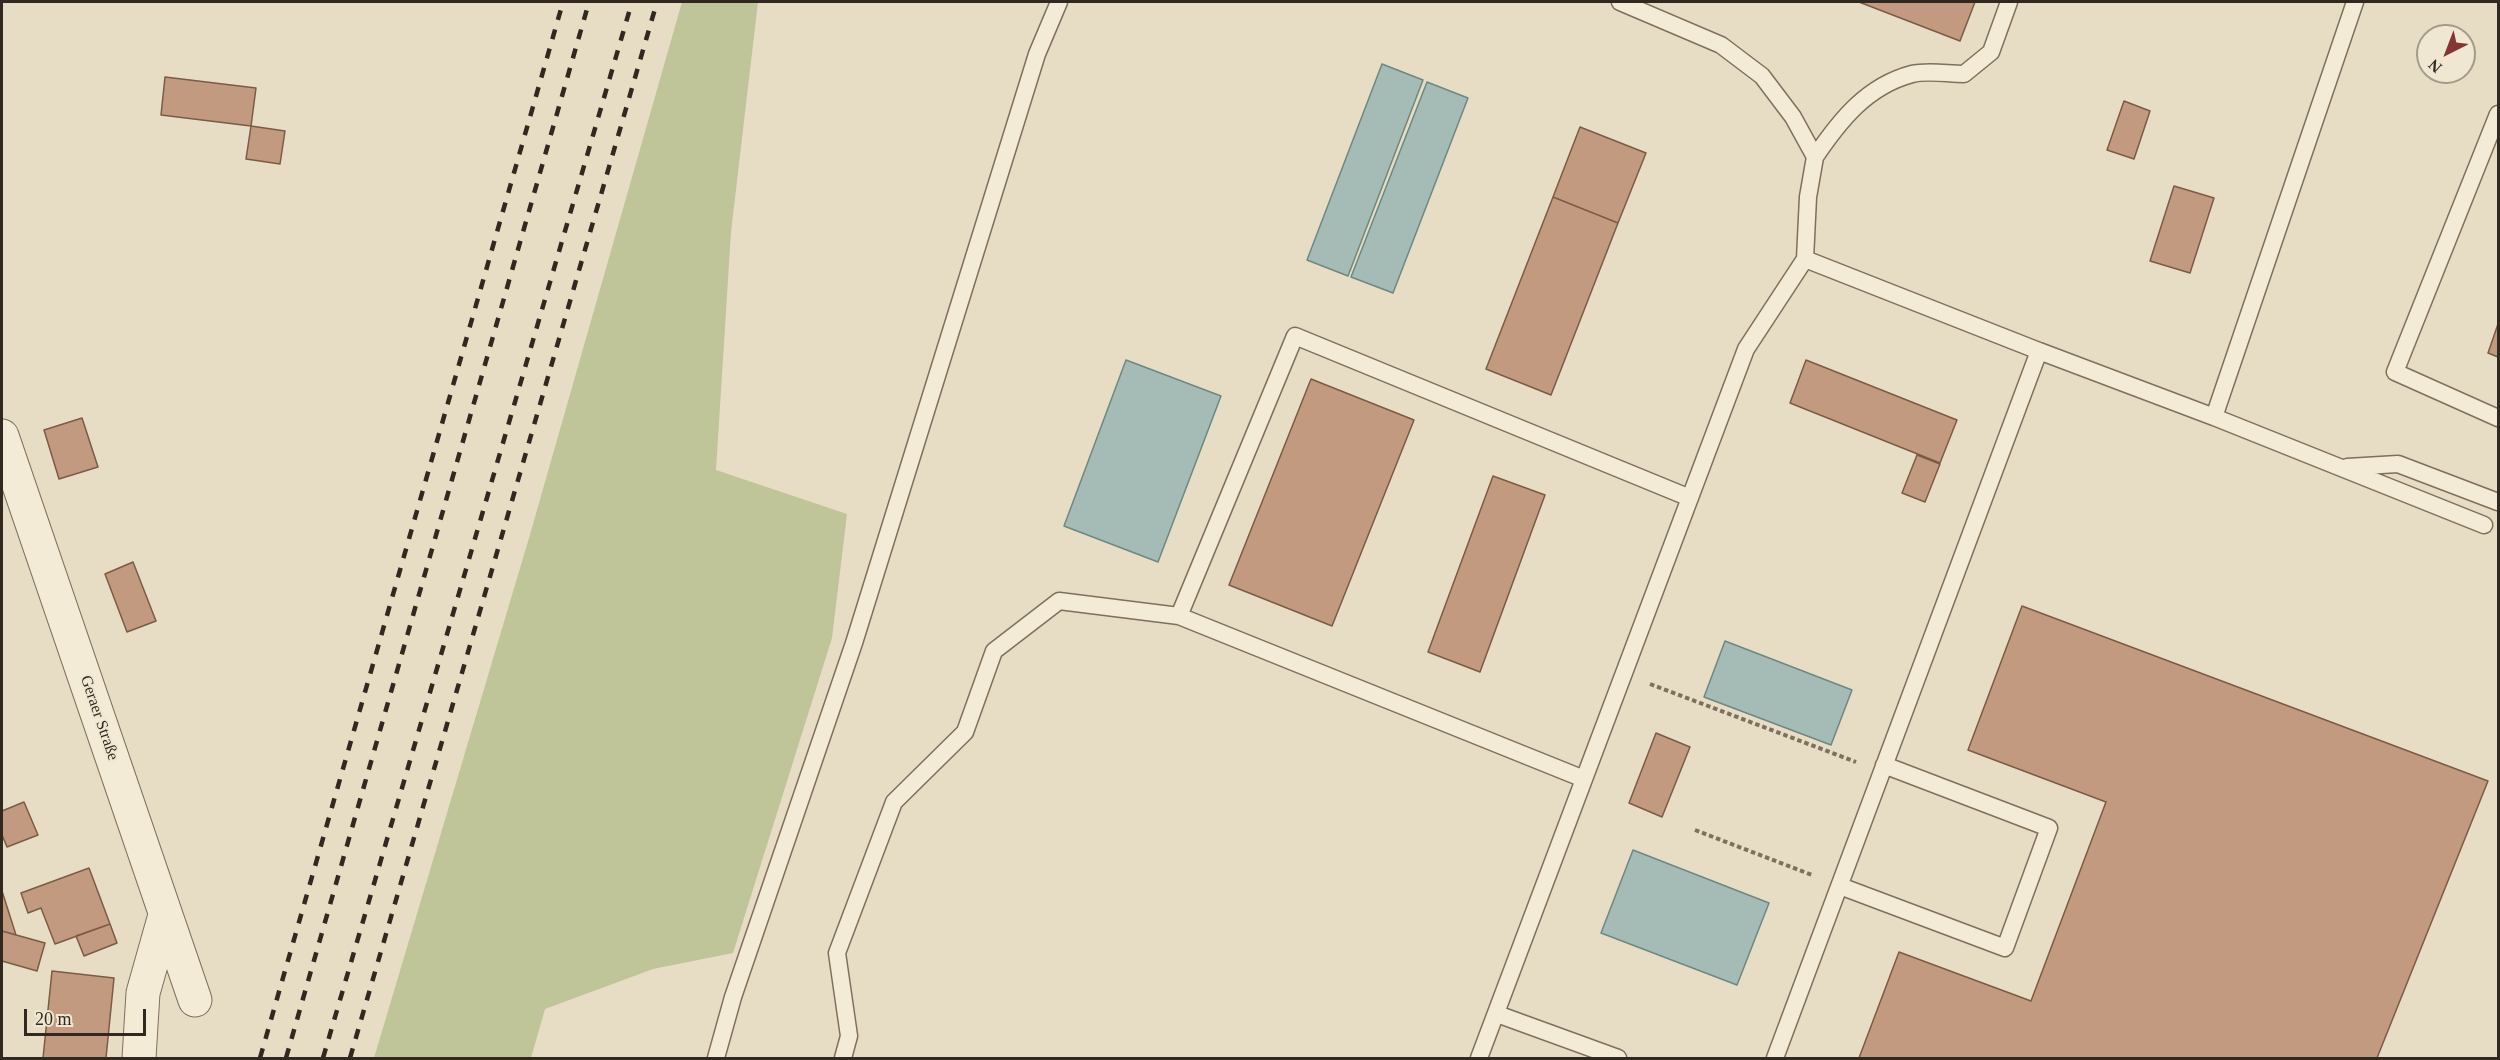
<!DOCTYPE html>
<meta charset="utf-8">
<style>
body{margin:0}
#map{position:relative;width:2500px;height:1060px;overflow:hidden;background:#e7ddc4;font-family:Georgia,serif}
canvas{display:block}
.frame{position:absolute;inset:0;border:3px solid #31281f;pointer-events:none}
.north{position:absolute;left:2416px;top:24px;width:60px;height:60px;box-sizing:border-box;background:#f0e7d2;border:2px solid #a49b8a;border-radius:50%;rotate:222deg;font-size:16px;font-weight:700;line-height:24px;text-align:center;color:#31281f}
.north::after{content:'';display:block;margin:auto;width:21px;height:27px;background:#863535;clip-path:polygon(50% 0,100% 100%,50% 72%,0 100%)}
.scale{position:absolute;left:24px;top:1009px;width:122px;height:27px;box-sizing:border-box;border:3px solid #31281f;border-top:0;padding-left:8px;font-size:18px;line-height:21px;white-space:nowrap;color:#31281f;-webkit-text-stroke:4px #f0e7d2;paint-order:stroke}
</style>
<div id="map">
<canvas width="2500" height="1060"></canvas>
<div class="frame"></div>
<div class="north">N</div>
<div class="scale">20 m</div>
</div>
<script>
const context = document.querySelector('canvas').getContext('2d');
context.lineJoin = 'round';
function paint(path, color) { context.fillStyle = color; context.fill(path, 'evenodd'); }
function strokePath(path, color, width, dash) { context.strokeStyle = color; context.lineWidth = width; context.lineCap = dash ? 'butt' : 'round'; context.setLineDash(dash || []); context.stroke(path); }
function write(font, color, halo, rows, align = 'center') {
  context.font = font + ' Georgia,serif'; context.lineWidth = 4.5; context.setLineDash([]); context.textBaseline = 'middle'; context.strokeStyle = halo; context.fillStyle = color; for (const [text, x, y, turn = 0] of rows) {
    context.save(); context.translate(x, y); context.rotate((+turn || 0) * Math.PI / 180); context.textAlign = isNaN(turn) ? turn : align; if (halo) context.strokeText(text, 0, 0); context.fillText(text, 0, 0); context.restore();
  }
}
const green = new Path2D(`
 M682,2H758L731,232L716,470L847,514L832,638L733,953L653,969L545,1009L531,1058H374L529,538Z`);
const water = new Path2D(`
 M1382,64L1423,80L1348,276L1307,260Z
 M1427,82L1468,98L1393,293L1351,277Z
 M1126,360L1221,396L1158,562L1064,526Z
 M1725,641L1852,690L1831,745L1704,697Z
 M1633,850L1769,903L1737,985L1601,933Z`);
const building = new Path2D(`
 M1859,2H1975L1960,41Z
 M165,77L256,88L251,126L161,115Z
 M2124,101L2150,111L2134,159L2107,150Z
 M251,126L285,131L280,164L246,159Z
 M1580,127L1646,153L1618,223L1553,197Z
 M2174,186L2214,198L2190,273L2150,261Z
 M1553,197L1618,223L1551,395L1486,369Z
 M2498,324V357L2488,353Z
 M1806,360L1957,420L1940,463L1790,403Z
 M1311,379L1414,420L1332,626L1229,585Z
 M82,418L98,467L59,479L44,430Z
 M1917,455L1940,464L1925,502L1902,493Z
 M1493,476L1545,495L1480,672L1428,652Z
 M133,562L156,621L127,632L105,574Z
 M2022,606L2488,781L2377,1058H1859L1899,952L2031,1001L2106,802L1968,750Z
 M1656,733L1690,747L1662,817L1629,803Z
 M24,802L38,835L7,847L2,835V811Z
 M89,868L110,924L55,944L41,908L28,913L21,893Z
 M2,891L16,935L2,931Z
 M110,924L117,943L84,956L76,936Z
 M2,931L45,943L37,971L2,961Z
 M52,971L114,978L106,1058H43Z`);
const path = new Path2D(`
 M1650,684L1856,762
 M1695,830L1812,875`);
const service = new Path2D(`
 M1620,2L1721,45L1762,76L1793,117L1815,157L1808,197L1805,259L2039,351
 M2498,114L2395,372L2498,418
 M1815,157C1840,120 1867,86 1912,74C1928,70 1948,74 1964,74L1991,52L2009,2
 M2214,417L2484,525
 M2347,467L2398,464L2498,502
 M1179,616L1295,336L1690,498
 M1840,886L2005,948L2049,828L1884,765
 M1497,1014L1618,1058
 M716,1058L733,997L854,643L1037,54L1059,2
 M843,1058L849,1036L837,953L894,802L965,732L994,651L1059,601L1179,616L1584,779
 M1479,1058L1746,349L1805,259
 M1775,1058L2039,351L2214,417L2355,2`);
const minor = new Path2D(`
 M2,436L195,1000
 M139,1058L143,993L165,915`);
const rail = new Path2D(`
 M260,1058L563,2
 M286,1058L589,2
 M323,1058L632,2
 M350,1058L657,2`);
const streetNames = [
 ["Geraer Straße",99,718,71]
];
paint(green, '#bfc499');
paint(water, '#a5bbb5');
strokePath(water, '#6d8881', 1.5);
paint(building, '#c19a7f');
strokePath(building, '#7b5b46', 1.5);
strokePath(service, '#7f6f5d', 19);
strokePath(minor, '#7f6f5d', 35);
strokePath(path, '#7f6f5d', 4, [4.5, 3]);
strokePath(service, '#f3ebd6', 16);
strokePath(minor, '#f3ebd6', 33);
strokePath(rail, '#31281f', 4.5, [10, 10]);
write('16px', '#31281f', '#f0e7d2', streetNames);
</script>
